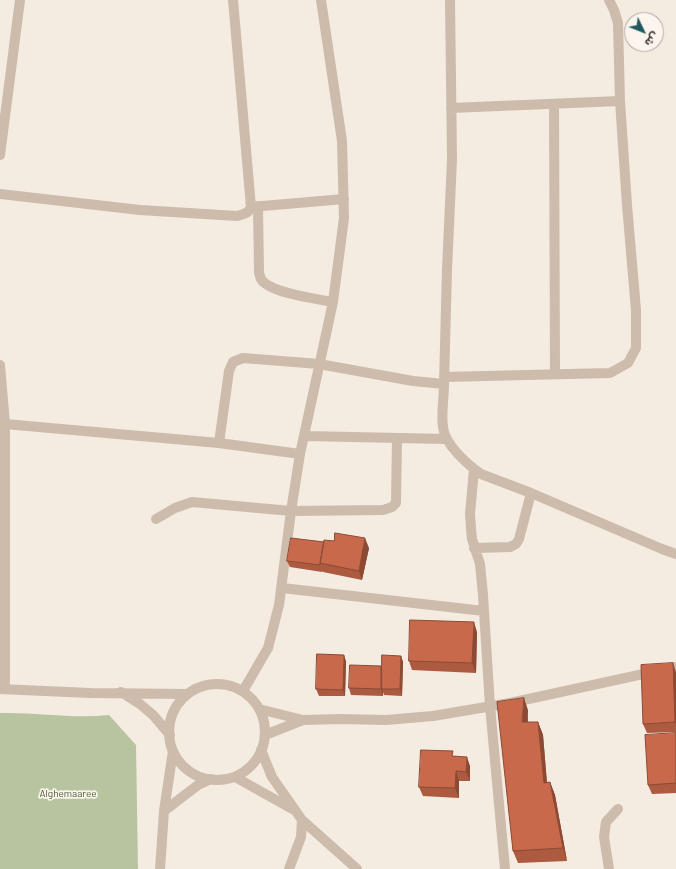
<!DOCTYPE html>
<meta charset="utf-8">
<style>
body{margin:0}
#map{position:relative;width:676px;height:869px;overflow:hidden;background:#f4ebe1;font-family:Barlow,"Noto Sans Arabic",sans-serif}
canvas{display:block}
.north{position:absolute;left:624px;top:12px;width:40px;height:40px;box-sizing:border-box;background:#fbf5ee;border:1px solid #aea6a0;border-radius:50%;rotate:133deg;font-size:11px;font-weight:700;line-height:16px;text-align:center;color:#3b302b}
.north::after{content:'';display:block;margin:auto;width:14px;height:18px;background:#1f5a5e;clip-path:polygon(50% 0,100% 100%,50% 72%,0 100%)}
</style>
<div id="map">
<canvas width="676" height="869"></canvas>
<div class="north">ش</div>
</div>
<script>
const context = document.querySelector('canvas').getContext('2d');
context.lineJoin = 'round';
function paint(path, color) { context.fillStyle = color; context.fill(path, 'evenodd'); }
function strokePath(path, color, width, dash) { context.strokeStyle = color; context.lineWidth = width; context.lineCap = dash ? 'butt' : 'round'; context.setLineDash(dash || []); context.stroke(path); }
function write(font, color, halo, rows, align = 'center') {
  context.font = font + ' Barlow,sans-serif'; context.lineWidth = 3.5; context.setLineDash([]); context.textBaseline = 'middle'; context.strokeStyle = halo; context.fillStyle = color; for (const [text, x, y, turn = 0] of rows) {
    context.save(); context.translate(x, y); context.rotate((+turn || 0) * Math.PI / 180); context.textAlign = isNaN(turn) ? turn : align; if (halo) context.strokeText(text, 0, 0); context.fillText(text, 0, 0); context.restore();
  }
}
const green = new Path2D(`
 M0,713C37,712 73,719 109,715L136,745L138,869H0Z`);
const street = new Path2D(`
 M233,0L251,207
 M554,104L555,374
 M451,108L620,101
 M0,155L20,0
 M0,194L140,210L237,216C244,214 248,214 251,207L344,199
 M258,206L259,273C260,275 260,277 261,279C269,293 317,299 333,302
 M0,365L5,424V689
 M444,377L610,373L628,363L636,348V310L627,205L620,101L618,23L614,10L609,0
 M444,384C444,398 441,413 443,427C445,445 467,464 481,474L531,493L662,549L676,554
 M5,424L219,443L229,371L233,362L243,358L319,364L413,381L444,384L447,270L452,159L450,0
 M305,436L446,439
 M219,443L300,454
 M474,469L470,514L471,528L472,539L480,564L483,595L490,706L505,869
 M156,519L175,508L192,502L291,511L383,510L392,507L396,503L397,438
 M474,548L510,547L516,544L519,539L531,493
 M282,588L484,611
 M169 732a48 48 0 1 1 96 0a48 48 0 1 1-96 0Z
 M0,689L90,693L188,694
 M243,691L268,648L279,605L291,511L300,454L333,302L344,218L342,141L321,0
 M121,692L140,704L153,715L170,735
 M259,709L303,720L340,719L386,720L433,716L510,703L676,667
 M265,735L303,720
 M261,750L272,777L302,820L357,869
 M235,777L294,810
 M164,811L198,785L211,779
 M160,869L164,811L173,751
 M289,869L301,837L302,820
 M609,869L604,837L606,822L618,809`);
const wall = new Path2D(`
 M324,542L369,548L362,580L323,572V571L322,572L290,567L287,561Z
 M477,632L476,673L412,670L409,661Z
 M401,656L403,662L402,696L384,695L383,692V696L351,695L349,688L381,666L382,668Z
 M346,661L345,696H319L316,689Z
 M676,672V732L647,733L643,724Z
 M528,710V722H538L543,735L547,783L550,782L555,795L567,861L518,863L513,851Z
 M676,733V793L652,794L648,785Z
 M455,756L470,766V781H459V798L423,796L419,787Z`);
const shadedWall = new Path2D(`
 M365,538L369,548L362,580L359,571Z
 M474,622L477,632L476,673L472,663Z
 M344,655L346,661L345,696L343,690Z
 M401,656L403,662L402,696L400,689Z
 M673,663L676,672V724L675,722Z
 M381,666L384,673L382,689L383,692V696L381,689Z
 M524,698L528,710L527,735L522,722Z
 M538,722L543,735L548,796L544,783Z
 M467,757L470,766V781L466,772Z
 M456,771L459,781V798L455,788Z
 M550,782L555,795L567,861L563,848Z`);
const building = new Path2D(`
 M335,533L365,538L359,571L320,563L324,540L334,541Z
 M291,538L324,542L320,563V565L287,561Z
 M410,620L474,622L472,663L409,661Z
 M317,654L344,655L343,690L316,689Z
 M382,655L401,656L400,689H382Z
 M673,663L675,722L643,724L641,665Z
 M350,665L381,666V689L349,688Z
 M524,698L522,722H538L544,783L550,782L563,848L513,851L497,702Z
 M676,733V783L648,785L645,735Z
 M421,750L453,751L452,756L467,757L466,772L456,771L455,788L419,787Z`);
const parkNames = [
 ["Alghemaaree",68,794]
];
paint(green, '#b8c4a0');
strokePath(street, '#cdbbac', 10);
paint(wall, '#ac5a40');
paint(shadedWall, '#8c4a34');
paint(building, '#c8694b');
strokePath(building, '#8c4a34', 1);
write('10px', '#4a5a2e', '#fbf5ee', parkNames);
</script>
